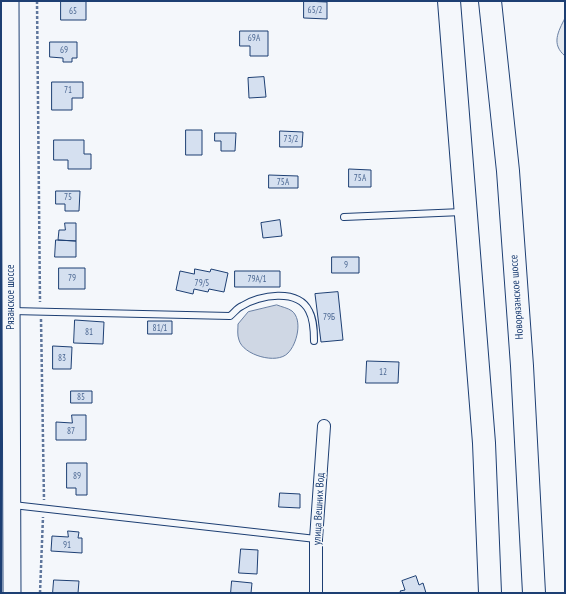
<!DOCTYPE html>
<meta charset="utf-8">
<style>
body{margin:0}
#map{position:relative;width:566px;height:594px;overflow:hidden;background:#f4f7fb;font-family:"PT Sans Narrow",sans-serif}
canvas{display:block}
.frame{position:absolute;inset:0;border:2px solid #1d3f73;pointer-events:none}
</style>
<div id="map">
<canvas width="566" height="594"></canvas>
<div class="frame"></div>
</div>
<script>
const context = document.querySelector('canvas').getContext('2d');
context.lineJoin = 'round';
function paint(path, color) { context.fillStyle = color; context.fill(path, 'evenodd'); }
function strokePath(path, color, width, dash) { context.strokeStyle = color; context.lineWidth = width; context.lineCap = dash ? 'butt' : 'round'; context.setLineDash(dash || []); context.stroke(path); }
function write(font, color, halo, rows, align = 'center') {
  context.font = font + ' "PT Sans Narrow",sans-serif'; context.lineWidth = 3; context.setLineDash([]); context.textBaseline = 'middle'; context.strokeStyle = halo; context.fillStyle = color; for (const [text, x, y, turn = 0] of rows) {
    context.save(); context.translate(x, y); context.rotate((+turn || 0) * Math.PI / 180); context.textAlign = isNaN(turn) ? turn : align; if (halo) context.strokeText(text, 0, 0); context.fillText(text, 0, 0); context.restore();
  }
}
const green = new Path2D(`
 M565,18V56C551,44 558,32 565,18Z`);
const water = new Path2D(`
 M277,305C282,307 288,308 292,311C303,320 297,344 288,353C277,365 243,355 239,340C237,335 238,329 238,324L248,312Z`);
const building = new Path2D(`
 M61,1H86V20H61Z
 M304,1L327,2V19L304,18Z
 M240,31H268V56H250V46H240Z
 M50,42H77V58H72V62H63V58L50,57Z
 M264,77L266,97L249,98L248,78Z
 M52,82H83V98H72V110H52Z
 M186,130H202V155H186Z
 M280,131L303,132L302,147H280Z
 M215,133H236L235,151H221V141H215Z
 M54,140H84V154H91V169H68V160H54Z
 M349,169L371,170V187H349Z
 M269,175L298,176V188H269Z
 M56,191H80L79,211H65V204H56Z
 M280,220L282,236L263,238L261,223Z
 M65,223H76V241L58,240L59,230H65Z
 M56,240L76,241V257H55Z
 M332,257H359V273H332Z
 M59,268H85V289H59Z
 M195,269L210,272L211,269L228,273L224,292L209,289L208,292L194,289L193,294L176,290L180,271L194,274Z
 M235,271H280V287H235Z
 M338,292L343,340L321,342L315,294Z
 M75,320L104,322L103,344L74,343Z
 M148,321H172V334H148Z
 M53,346L72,347L71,369H53Z
 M367,361L399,362L398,383H366Z
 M71,391H92V403H71Z
 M72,415H86V440H56V422L72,423Z
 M67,463H87V495H76V488H67Z
 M280,493L300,494V508L279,507Z
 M68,531L79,532L78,538H82V553L51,551L52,536L68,537Z
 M241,549L258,550L257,574L239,573Z
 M416,576L419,585L423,583L426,593H401L400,591L405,590L402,581Z
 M54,580L79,581L78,593H53Z
 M232,581L252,583L251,593H231Z`);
const path = new Path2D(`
 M37,1L40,302
 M41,319L44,500
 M40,593L43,517`);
const lane = new Path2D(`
 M344,217L462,212
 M12,311L230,316C234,313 237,308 242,306C259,295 298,288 309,311C314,320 314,332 314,341
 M13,505L316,539`);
const street = new Path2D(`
 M316,593V539L324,426`);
const secondary = new Path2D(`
 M10,1L12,593`);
const highway = new Path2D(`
 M449,1L484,443L490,593
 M490,1L508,171L522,366L534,593`);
const numberNames = [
 ["65/2",315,10],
 ["65",73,11],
 ["69А",254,38],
 ["69",64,50],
 ["71",68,90],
 ["73/2",291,139],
 ["75А",360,178],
 ["75А",283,182],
 ["75",68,197],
 ["9",346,265],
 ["79",72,278],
 ["79А/1",257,279],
 ["79/5",202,283],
 ["79Б",329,317],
 ["81/1",160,328],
 ["81",89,332],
 ["83",62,358],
 ["12",383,372],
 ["85",81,397],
 ["87",71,431],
 ["89",77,476],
 ["91",67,545]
];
const streetNames = [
 ["Рязанское шоссе",11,297,-90],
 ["Новорязанское шоссе",517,297,-94],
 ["улица Вешних Вод",319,509,-87]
];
paint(green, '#e3e9f0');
strokePath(green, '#687fa3', 1);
paint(water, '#cfd7e4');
strokePath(water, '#687fa3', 1);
paint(building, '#d5e0f0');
strokePath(building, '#1d3f73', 1);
strokePath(lane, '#1d3f73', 8);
strokePath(street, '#1d3f73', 14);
strokePath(secondary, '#1d3f73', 19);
strokePath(highway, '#1d3f73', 24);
strokePath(path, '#5e769c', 2.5, [3, 2]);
strokePath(lane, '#f4f7fb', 6);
strokePath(street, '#f4f7fb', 12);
strokePath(secondary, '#f4f7fb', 17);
strokePath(highway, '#f4f7fb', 22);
write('9px', '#4b6792', null, numberNames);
write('11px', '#1d3f73', '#f4f7fb', streetNames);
</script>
